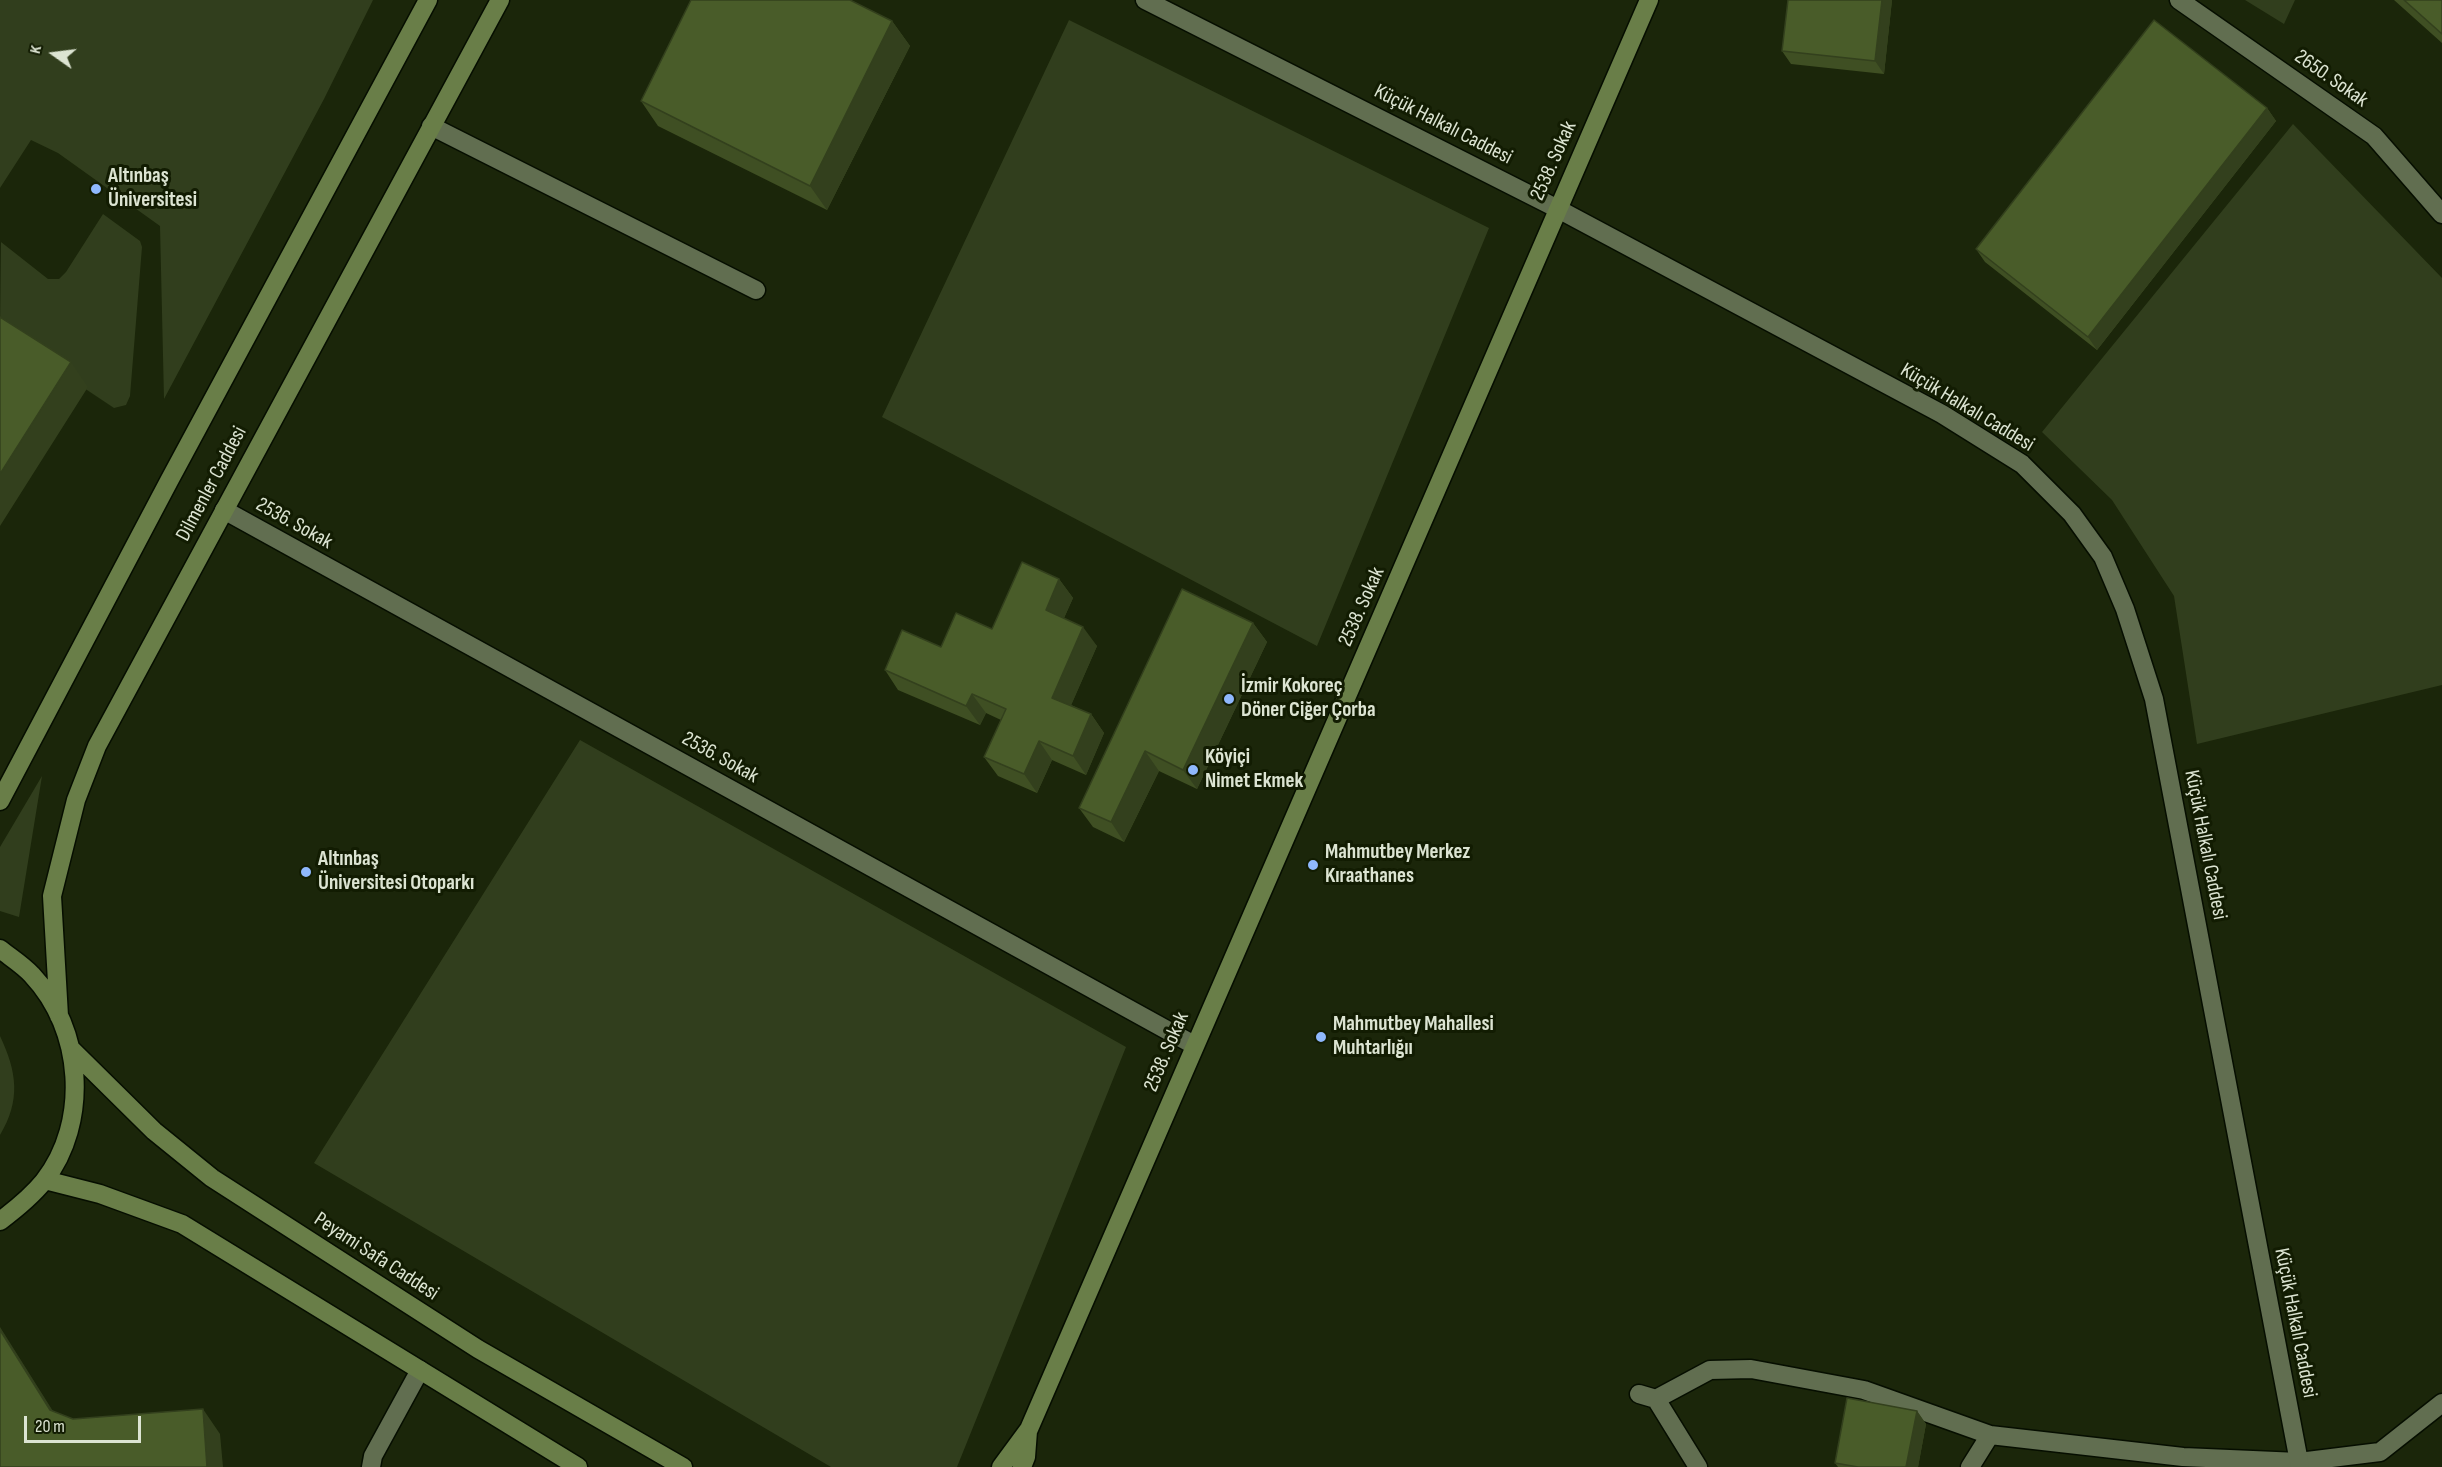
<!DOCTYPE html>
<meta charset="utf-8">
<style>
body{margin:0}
#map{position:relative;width:2442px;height:1467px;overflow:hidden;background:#1b260a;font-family:"Sofia Sans Condensed",sans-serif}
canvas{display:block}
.north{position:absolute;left:24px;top:24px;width:60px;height:60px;-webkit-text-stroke:4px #121c02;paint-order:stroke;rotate:284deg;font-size:16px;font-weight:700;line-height:24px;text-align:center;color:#dce4d2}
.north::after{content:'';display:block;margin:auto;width:21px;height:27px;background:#dce4d2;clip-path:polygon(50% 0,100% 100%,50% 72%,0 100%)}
.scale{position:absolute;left:24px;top:1416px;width:117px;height:27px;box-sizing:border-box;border:3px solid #dce4d2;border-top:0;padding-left:8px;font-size:18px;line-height:21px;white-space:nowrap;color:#dce4d2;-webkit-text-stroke:4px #121c02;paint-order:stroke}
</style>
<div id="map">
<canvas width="2442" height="1467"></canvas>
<div class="north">K</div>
<div class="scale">20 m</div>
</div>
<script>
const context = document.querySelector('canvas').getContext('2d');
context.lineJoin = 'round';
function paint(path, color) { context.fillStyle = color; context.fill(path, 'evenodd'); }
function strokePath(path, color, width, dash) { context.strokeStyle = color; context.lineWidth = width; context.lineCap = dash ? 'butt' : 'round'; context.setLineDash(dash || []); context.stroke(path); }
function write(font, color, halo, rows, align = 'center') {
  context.font = font + ' "Sofia Sans Condensed",sans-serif'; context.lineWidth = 6; context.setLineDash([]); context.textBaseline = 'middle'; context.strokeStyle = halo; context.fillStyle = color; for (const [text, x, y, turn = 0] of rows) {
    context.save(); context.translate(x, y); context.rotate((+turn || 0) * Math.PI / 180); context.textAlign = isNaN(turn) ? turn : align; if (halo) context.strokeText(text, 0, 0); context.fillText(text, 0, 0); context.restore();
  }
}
const green = new Path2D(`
 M0,0H373L324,99L164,399L160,226L58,153L31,140L0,188Z
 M2245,0H2295L2284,24Z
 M1069,20L1489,228L1317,646L882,417Z
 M2293,124L2442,278V685L2197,744L2174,596L2112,500L2042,432Z
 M103,214L140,241L142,247L130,396L126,405L114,408L0,332L1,242L48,279H59L66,272Z
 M580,740L1126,1047L957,1467H831L314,1163Z
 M42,776L19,917L0,911V847Z
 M0,1036C17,1072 21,1100 0,1135Z`);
const lane = new Path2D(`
 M431,126L756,290
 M1639,1394L1656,1399L1710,1370L1751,1369L1864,1390L1990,1435L2183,1457L2299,1462L2380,1452L2442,1403
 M1656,1399L1698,1467
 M371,1467L373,1456L420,1370
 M1970,1467L1990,1435`);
const street = new Path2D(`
 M1145,0L1558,209L1942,414L2022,464L2072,514L2103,557L2125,609L2154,699L2300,1467
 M2179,0L2374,136L2442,214
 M224,510L1194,1045`);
const secondary = new Path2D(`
 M0,801L169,481L428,0
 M0,949C10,957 23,965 32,975C83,1029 90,1122 44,1181C31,1197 16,1209 0,1221
 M59,1016L52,896L76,800L97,746L500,0
 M71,1049L154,1131L212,1178L478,1349L683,1467
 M45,1180L100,1194L182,1224L578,1467
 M1001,1467L1029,1429L1649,0
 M1022,1467L1026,1457L1028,1431`);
const wall = new Path2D(`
 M1788,0H1892L1884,74L1791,64L1782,51Z
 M2394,0H2442V43Z
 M892,21L910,46L827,210L658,126L641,101Z
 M2267,108L2276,121L2097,350L1985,262L1976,249Z
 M1059,579L1073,598L1064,618L1097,646L1071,705L1091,714L1104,733L1086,775L1052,760L1037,793L998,776L984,757L1001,720L986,713L980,725L898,690L885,670L941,647L992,629Z
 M1253,623L1267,642L1197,789L1159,771L1124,842L1093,827L1079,808Z
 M1917,1411L1926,1424L1918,1467H1838L1835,1463Z`);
const shadedWall = new Path2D(`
 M1882,0H1892L1884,74L1875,61Z
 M892,21L910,46L827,210L810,186Z
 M2267,108L2276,121L2097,350L2088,337Z
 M71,362L88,387L0,526V474Z
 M1059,579L1073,598L1059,629L1046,610Z
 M1253,623L1267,642L1197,789L1183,770Z
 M1083,627L1097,646L1066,717L1052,698Z
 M972,694L986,713L980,725L966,706Z
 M1091,714L1104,733L1086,775L1073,756Z
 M1039,741L1052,760L1037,793L1024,774Z
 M1145,751L1159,771L1124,842L1111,822Z
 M0,1327L68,1435L50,1410L0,1330Z
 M203,1409L220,1434L223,1467H207Z
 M1917,1411L1926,1424L1918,1467H1906Z`);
const building = new Path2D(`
 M691,0H850L892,21L810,186L641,101Z
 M1788,0H1882L1875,61L1782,51Z
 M2404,0H2442V34Z
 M2154,20L2267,108L2088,337L1976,249Z
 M0,317L71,362L0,474Z
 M1022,562L1059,579L1046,610L1083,627L1052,698L1091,714L1073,756L1039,741L1024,774L984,757L1006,709L972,694L966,706L885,670L902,630L941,647L956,613L992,629Z
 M1182,589L1253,623L1183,770L1145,751L1111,822L1079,808Z
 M0,1330L50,1410L73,1419L203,1409L207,1467H0Z
 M1847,1398L1917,1411L1906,1467H1858L1835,1463Z`);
const markers = [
 [96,189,6,"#8fb8fd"],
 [1229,699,6,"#8fb8fd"],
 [1193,770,6,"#8fb8fd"],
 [1313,865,6,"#8fb8fd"],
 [306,872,6,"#8fb8fd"],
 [1321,1037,6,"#8fb8fd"]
];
const streetNames = [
 ["2650. Sokak",2331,79,35],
 ["Küçük Halkalı Caddesi",1443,125,27],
 ["2538. Sokak",1554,161,-66],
 ["Küçük Halkalı Caddesi",1967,408,31],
 ["Dilmenler Caddesi",212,484,-62],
 ["2536. Sokak",294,524,29],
 ["2538. Sokak",1362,607,-66],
 ["2536. Sokak",720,758,29],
 ["Küçük Halkalı Caddesi",2205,845,79],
 ["2538. Sokak",1167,1052,-67],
 ["Peyami Safa Caddesi",376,1257,33],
 ["Küçük Halkalı Caddesi",2295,1323,79]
];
const poiNames = [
 ["Altınbaş",108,177],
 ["Üniversitesi",108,201],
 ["İzmir Kokoreç",1241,687],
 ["Döner Ciğer Çorba",1241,711],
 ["Köyiçi",1205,758],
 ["Nimet Ekmek",1205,782],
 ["Mahmutbey Merkez",1325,853],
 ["Kıraathanes",1325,877],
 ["Altınbaş",318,860],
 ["Üniversitesi Otoparkı",318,884],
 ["Mahmutbey Mahallesi",1333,1025],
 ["Muhtarlığıı",1333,1049]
];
paint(green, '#313e1d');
strokePath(lane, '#060e00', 21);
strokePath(street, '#060e00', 21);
strokePath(secondary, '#060e00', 21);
strokePath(lane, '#616e50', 18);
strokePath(street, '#616e50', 18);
strokePath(secondary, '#697e48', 18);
paint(wall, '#3f4f23');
paint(shadedWall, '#33401d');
paint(building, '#495c29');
strokePath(building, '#33401d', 1.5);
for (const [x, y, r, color] of markers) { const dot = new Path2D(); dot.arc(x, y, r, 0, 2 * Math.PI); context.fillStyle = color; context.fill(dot); strokePath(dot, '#121c02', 2); }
write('21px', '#dce4d2', '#121c02', streetNames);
write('bold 21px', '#dce4d2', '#121c02', poiNames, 'left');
</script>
